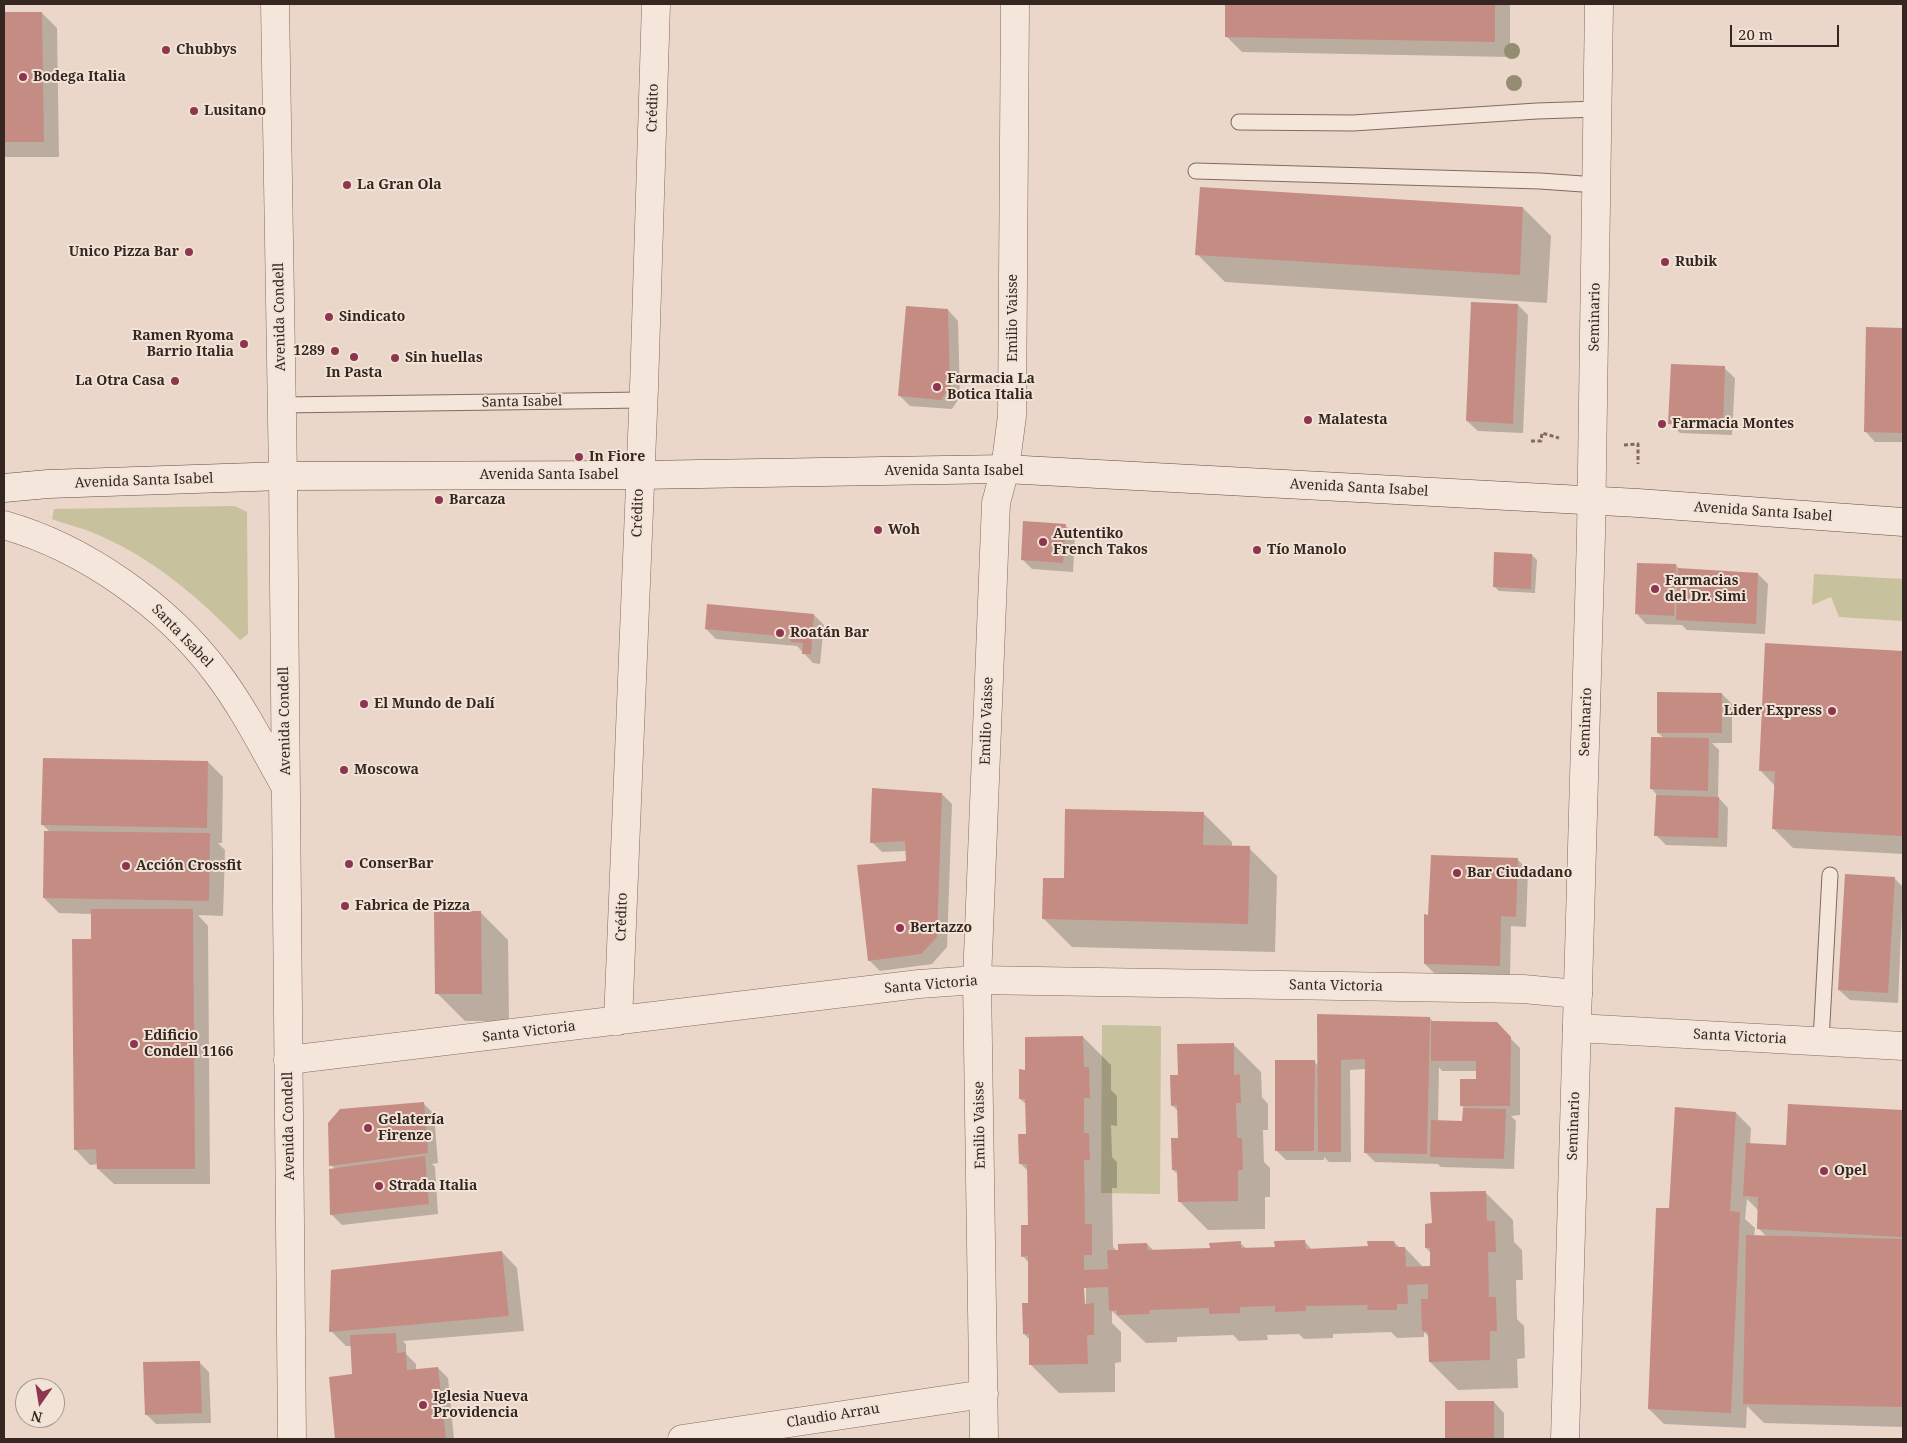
<!DOCTYPE html>
<meta charset="utf-8">
<style>
body{margin:0}
#map{position:relative;width:1907px;height:1443px;overflow:hidden;background:#ead7c9;font-family:"Noto Serif",serif}
canvas{display:block}
.frame{position:absolute;inset:0;border:5px solid #362621;pointer-events:none}
.north{position:absolute;left:15px;top:1378px;width:50px;height:50px;box-sizing:border-box;background:#f2e3d7;border:1px solid #a7978e;border-radius:50%;rotate:193deg;font-size:14px;font-weight:700;line-height:20px;text-align:center;color:#362621}
.north::after{content:'';display:block;margin:auto;width:18px;height:22px;background:#8d364e;clip-path:polygon(50% 0,100% 100%,50% 72%,0 100%)}
.scale{position:absolute;left:1730px;top:25px;width:109px;height:22px;box-sizing:border-box;border:2px solid #362621;border-top:0;padding-left:6px;font-size:15px;line-height:18px;white-space:nowrap;color:#362621;-webkit-text-stroke:4px #f2e3d7;paint-order:stroke}
</style>
<div id="map">
<canvas width="1907" height="1443"></canvas>
<div class="frame"></div>
<div class="north">N</div>
<div class="scale">20 m</div>
</div>
<script>
const context = document.querySelector('canvas').getContext('2d');
context.lineJoin = 'round';
function paint(path, color) { context.fillStyle = color; context.fill(path, 'evenodd'); }
function strokePath(path, color, width, dash) { context.strokeStyle = color; context.lineWidth = width; context.lineCap = dash ? 'butt' : 'round'; context.setLineDash(dash || []); context.stroke(path); }
function write(font, color, halo, rows, align = 'center') {
  context.font = font + ' "Noto Serif",serif'; context.lineWidth = 4; context.setLineDash([]); context.textBaseline = 'middle'; context.strokeStyle = halo; context.fillStyle = color; for (const [text, x, y, turn = 0] of rows) {
    context.save(); context.translate(x, y); context.rotate((+turn || 0) * Math.PI / 180); context.textAlign = isNaN(turn) ? turn : align; if (halo) context.strokeText(text, 0, 0); context.fillText(text, 0, 0); context.restore();
  }
}
const green = new Path2D(`
 M235,506L247,512L248,634L240,640C199,598 156,561 103,537C87,529 68,525 52,519L54,509Z
 M1814,574L1903,579V621L1839,617L1831,597L1812,605Z
 M1102,1025L1161,1026L1160,1194L1101,1193Z`);
const shadow = new Path2D(`
 M1227,4H1510V57L1242,52L1226,36Z
 M42,13L57,28L59,157H4V14Z
 M1523,208L1551,236L1547,303L1225,282L1197,254Z
 M1518,305L1528,315L1523,433L1478,431L1467,421Z
 M948,310L958,321L960,397L952,409L910,406L900,396Z
 M1868,328L1903,329V442H1875L1865,431Z
 M1724,368L1735,378L1732,435L1680,433L1670,423Z
 M1065,525L1075,535L1073,572L1032,569L1022,559Z
 M1532,555L1537,560L1535,593L1499,591L1494,586Z
 M1676,565L1680,570L1758,574L1768,584L1765,634L1687,630L1682,625L1646,624L1636,613Z
 M814,615L824,625L820,664L813,663L797,646L716,639L706,629Z
 M1766,645L1903,652V854L1793,848L1773,828L1775,786L1760,770Z
 M1722,694L1732,704V743H1712L1719,750L1718,797L1728,808L1727,847L1666,845L1656,835L1657,795L1651,788L1664,738L1658,733Z
 M208,762L223,777L222,843H218L225,850L223,916L198,915L208,926L210,1184H114L98,1169V1164L90,1165L75,1149L92,940V914L59,913L44,898L50,832L43,825Z
 M942,794L952,804L947,947L932,964L880,971L870,961L908,863L907,851L882,852L872,842Z
 M1204,814L1232,842V847L1249,848L1277,876L1275,952L1072,947L1044,919L1065,879Z
 M1518,860L1528,870L1526,927L1511,926L1510,976L1435,974L1425,964L1429,916Z
 M1894,878L1903,887L1898,1003L1850,1000L1839,990Z
 M480,912L508,940L509,1021H465L437,993Z
 M1430,1018L1434,1023L1504,1032L1520,1048V1115L1511,1116L1516,1121L1514,1169L1441,1167L1438,1164L1375,1162L1365,1152L1366,1069L1350,1070L1351,1162H1329L1324,1157V1160H1286L1276,1150L1314,1061L1318,1066ZM1439,1067L1442,1071H1478V1080L1461,1105L1464,1108V1122L1438,1121Z
 M1083,1037L1111,1065V1090L1117,1096V1126L1111,1125L1112,1157L1117,1162V1188H1112L1113,1247L1117,1251L1147,1244L1154,1251L1211,1249L1240,1243L1247,1249L1276,1248L1305,1242L1312,1250L1369,1247L1394,1242L1400,1248H1405L1424,1268L1432,1267L1431,1253L1426,1248L1433,1224L1485,1192L1513,1220L1514,1242L1522,1250L1523,1280H1516L1517,1319L1524,1326L1525,1358L1517,1359L1518,1388L1458,1390L1430,1362L1429,1337L1424,1332V1337L1397,1338L1391,1332L1333,1334V1338L1304,1339L1299,1334L1267,1335L1268,1340L1239,1341L1233,1335L1177,1337V1342L1146,1343L1112,1311V1323L1121,1332V1362L1115,1363V1392L1059,1393L1031,1365L1030,1340L1024,1334L1030,1304L1029,1263L1023,1256L1030,1226L1029,1172L1020,1163L1027,1135L1026,1104L1020,1099L1027,1071ZM1083,1285L1086,1288V1310H1083Z
 M1233,1044L1261,1072L1262,1097L1268,1104V1130H1263L1264,1162L1270,1168V1197H1265V1229L1208,1230L1180,1202L1179,1175L1173,1170L1179,1140V1112L1172,1105L1179,1076Z
 M424,1104L434,1114L438,1163L432,1164L435,1167L438,1214L342,1225L332,1215L335,1169L331,1165Z
 M1789,1105L1903,1111V1427L1764,1423L1747,1406L1746,1428L1664,1424L1649,1409L1670,1210L1677,1109L1736,1113L1751,1128L1750,1144L1787,1147ZM1747,1199L1759,1211L1758,1228L1767,1237H1754L1755,1228L1745,1219Z
 M502,1252L517,1268L524,1331L403,1341L406,1344V1354L416,1364V1370L438,1368L448,1378L454,1439H336L330,1378L355,1376L352,1346H346L331,1331Z
 M199,1362L209,1372L211,1423L156,1424L146,1414Z
 M1446,1402H1494L1504,1413V1439H1446Z`);
const building = new Path2D(`
 M1225,4H1495V42L1225,37Z
 M4,12H42L44,142H4Z
 M1200,187L1523,207L1520,275L1195,255Z
 M1471,302L1518,304L1513,424L1466,421Z
 M906,306L948,309L950,386L941,400L898,396Z
 M1866,327L1903,328V433L1864,432Z
 M1671,364L1725,366L1723,426L1668,424Z
 M1023,521L1066,524L1063,563L1021,560Z
 M1494,552L1532,554L1531,589L1493,587Z
 M1637,563L1676,564L1674,616L1635,614Z
 M1678,568L1758,573L1756,624L1676,620Z
 M707,604L814,614L811,654H802L803,643L791,642L789,637L705,629Z
 M1765,643L1903,651V836L1772,829L1775,771H1759Z
 M1657,692L1722,693V733H1657Z
 M1651,737L1709,738L1708,791L1650,789Z
 M43,758L208,761L207,828L41,825Z
 M872,788L942,793L937,937L921,954L868,961L857,865L906,861L905,841L870,843Z
 M1656,795L1719,797L1718,838L1654,836Z
 M1065,809L1204,812L1203,845L1250,846L1248,924L1042,919L1043,878H1064Z
 M44,831L210,833L209,901L43,898Z
 M1431,855L1518,858L1516,917L1501,916L1500,966L1424,964V914L1428,915Z
 M1845,874L1895,877L1888,993L1838,990Z
 M91,909H193L195,1169H97L96,1149L74,1150L72,939H91Z
 M434,911H481L482,994H435Z
 M1317,1014L1430,1017L1427,1154L1364,1153L1365,1059L1341,1060V1152H1318Z
 M1431,1021L1497,1022L1511,1037L1510,1106H1460V1079H1476V1061H1431Z
 M1083,1036L1084,1067H1089L1090,1098H1084V1133H1089L1090,1160H1084L1085,1224H1092V1255H1084V1270L1108,1269L1107,1250H1118V1244L1147,1243L1148,1250L1210,1248L1209,1243L1241,1241V1248L1275,1247L1274,1241L1305,1240L1306,1249L1368,1246L1367,1241H1394L1395,1247H1405L1406,1267L1430,1266V1248H1425V1224L1432,1223L1430,1192L1486,1191L1487,1221H1495L1496,1252H1488L1489,1297H1496L1497,1331H1490V1360L1429,1362L1428,1332L1422,1331L1421,1299H1428V1284L1407,1285L1408,1304H1397V1310H1367L1368,1305L1306,1306V1311L1275,1312V1306L1240,1307V1313L1209,1314V1308L1149,1310L1150,1314L1117,1315V1310L1109,1311L1108,1287L1084,1288L1085,1304L1094,1303V1335H1087L1088,1364L1029,1365V1334H1023L1022,1303H1028V1256L1021,1257V1225H1028L1027,1164H1019L1018,1134H1026L1025,1099H1019V1069L1025,1070V1037Z
 M1234,1043V1075L1240,1074L1241,1103H1236L1237,1138H1242L1243,1170H1238V1201L1178,1202L1177,1170H1172L1171,1138H1178L1177,1105L1171,1106L1170,1075H1178L1177,1044Z
 M1275,1060H1315L1314,1151H1275Z
 M424,1102L428,1153L329,1166L328,1123L340,1109Z
 M1788,1104L1903,1110V1237L1757,1229L1758,1197L1743,1196L1746,1143L1786,1145Z
 M1675,1107L1736,1112L1730,1211L1740,1212L1731,1413L1648,1409L1656,1208H1669Z
 M1463,1108L1506,1109L1504,1159L1430,1157L1431,1120L1462,1121Z
 M425,1156L429,1204L330,1215L329,1169Z
 M1746,1235L1903,1239V1407L1743,1404Z
 M502,1251L509,1316L329,1332L331,1270Z
 M396,1333L397,1353L406,1352L407,1370L438,1367L446,1439H335L329,1377L352,1374L350,1335Z
 M200,1361L202,1413L145,1415L143,1362Z
 M1445,1401H1494V1439H1445Z`);
const path = new Path2D(`
 M1531,441H1541L1542,433L1559,438
 M1624,445L1638,444V464`);
const service = new Path2D(`
 M1239,122L1353,123L1537,111L1598,109
 M1196,171L1540,181L1597,185
 M282,405L643,400
 M1821,1041L1830,875`);
const minor = new Path2D(`
 M618,1021L644,388L656,4
 M1577,1028L1903,1046
 M288,1060L919,984L977,980L1523,989L1578,994
 M682,1439L984,1394
 M984,1439L977,980L996,503L1005,469L1012,416L1015,4`);
const tertiary = new Path2D(`
 M275,4L283,476L292,1439
 M4,525C85,548 167,606 217,673C243,707 263,747 284,784
 M1565,1439L1591,535L1599,4`);
const secondary = new Path2D(`
 M4,488L48,484L283,476L639,475L1005,469L1638,503L1903,522`);
const trees = [
 [1512,51],
 [1514,83]
];
const markers = [
 [166,50,5,"#8d364e"],
 [23,77,5,"#8d364e"],
 [194,111,5,"#8d364e"],
 [347,185,5,"#8d364e"],
 [189,252,5,"#8d364e"],
 [1665,262,5,"#8d364e"],
 [329,317,5,"#8d364e"],
 [244,344,5,"#8d364e"],
 [335,351,5,"#8d364e"],
 [354,357,5,"#8d364e"],
 [395,358,5,"#8d364e"],
 [175,381,5,"#8d364e"],
 [937,387,5,"#8d364e"],
 [1308,420,5,"#8d364e"],
 [1662,424,5,"#8d364e"],
 [579,457,5,"#8d364e"],
 [439,500,5,"#8d364e"],
 [878,530,5,"#8d364e"],
 [1043,542,5,"#8d364e"],
 [1257,550,5,"#8d364e"],
 [1655,589,5,"#8d364e"],
 [780,633,5,"#8d364e"],
 [364,704,5,"#8d364e"],
 [1832,711,5,"#8d364e"],
 [344,770,5,"#8d364e"],
 [349,864,5,"#8d364e"],
 [126,866,5,"#8d364e"],
 [1457,873,5,"#8d364e"],
 [345,906,5,"#8d364e"],
 [900,928,5,"#8d364e"],
 [134,1044,5,"#8d364e"],
 [368,1128,5,"#8d364e"],
 [1824,1171,5,"#8d364e"],
 [379,1186,5,"#8d364e"],
 [423,1405,5,"#8d364e"]
];
const poiNames = [
 ["Chubbys",176,50],
 ["Bodega Italia",33,77],
 ["Lusitano",204,111],
 ["La Gran Ola",357,185],
 ["Unico Pizza Bar",179,252,"right"],
 ["Rubik",1675,262],
 ["Sindicato",339,317],
 ["Ramen Ryoma",234,336,"right"],
 ["Barrio Italia",234,352,"right"],
 ["1289",325,351,"right"],
 ["Sin huellas",405,358],
 ["In Pasta",354,373,"center"],
 ["Farmacia La",947,379],
 ["Botica Italia",947,395],
 ["La Otra Casa",165,381,"right"],
 ["Malatesta",1318,420],
 ["Farmacia Montes",1672,424],
 ["In Fiore",589,457],
 ["Barcaza",449,500],
 ["Woh",888,530],
 ["Autentiko",1053,534],
 ["French Takos",1053,550],
 ["Tío Manolo",1267,550],
 ["Farmacias",1665,581],
 ["del Dr. Simi",1665,597],
 ["Roatán Bar",790,633],
 ["El Mundo de Dalí",374,704],
 ["Lider Express",1822,711,"right"],
 ["Moscowa",354,770],
 ["ConserBar",359,864],
 ["Acción Crossfit",136,866],
 ["Bar Ciudadano",1467,873],
 ["Fabrica de Pizza",355,906],
 ["Bertazzo",910,928],
 ["Edificio",144,1036],
 ["Condell 1166",144,1052],
 ["Gelatería",378,1120],
 ["Firenze",378,1136],
 ["Opel",1834,1171],
 ["Strada Italia",389,1186],
 ["Iglesia Nueva",433,1397],
 ["Providencia",433,1413]
];
const streetNames = [
 ["Crédito",653,108,-88],
 ["Avenida Condell",280,317,-91],
 ["Seminario",1595,317,-89],
 ["Emilio Vaisse",1013,318,-90],
 ["Santa Isabel",522,402,-1],
 ["Avenida Santa Isabel",954,471],
 ["Avenida Santa Isabel",549,475],
 ["Avenida Santa Isabel",144,481,-2],
 ["Avenida Santa Isabel",1359,488,3],
 ["Avenida Santa Isabel",1763,512,4],
 ["Crédito",638,513,-88],
 ["Santa Isabel",182,636,46],
 ["Avenida Condell",285,721,-91],
 ["Emilio Vaisse",987,721,-88],
 ["Seminario",1586,722,-88],
 ["Crédito",622,917,-88],
 ["Santa Victoria",931,985,-5],
 ["Santa Victoria",1336,986,1],
 ["Santa Victoria",529,1032,-7],
 ["Santa Victoria",1740,1037,3],
 ["Emilio Vaisse",980,1125,-91],
 ["Avenida Condell",289,1126,-91],
 ["Seminario",1574,1126,-88],
 ["Claudio Arrau",833,1416,-9]
];
paint(green, '#c7c19d');
paint(shadow, '#0003');
paint(building, '#c48c83');
strokePath(service, '#84695f', 17);
strokePath(minor, '#84695f', 29);
strokePath(tertiary, '#84695f', 29);
strokePath(secondary, '#664b42', 29);
strokePath(path, '#84695f', 3, [4, 2.5]);
strokePath(service, '#f5e6db', 15);
strokePath(minor, '#f5e6db', 28);
strokePath(tertiary, '#f5e6db', 28);
strokePath(secondary, '#f5e6db', 28);
context.fillStyle = '#958d72';
for (const [x, y] of trees) { context.beginPath(); context.arc(x, y, 8, 0, 2 * Math.PI); context.fill(); }
for (const [x, y, r, color] of markers) { const dot = new Path2D(); dot.arc(x, y, r, 0, 2 * Math.PI); context.fillStyle = color; context.fill(dot); strokePath(dot, '#f2e3d7', 2); }
write('bold 14px', '#362621', '#f2e3d7', poiNames, 'left');
write('14px', '#362621', '#f2e3d7', streetNames);
</script>
